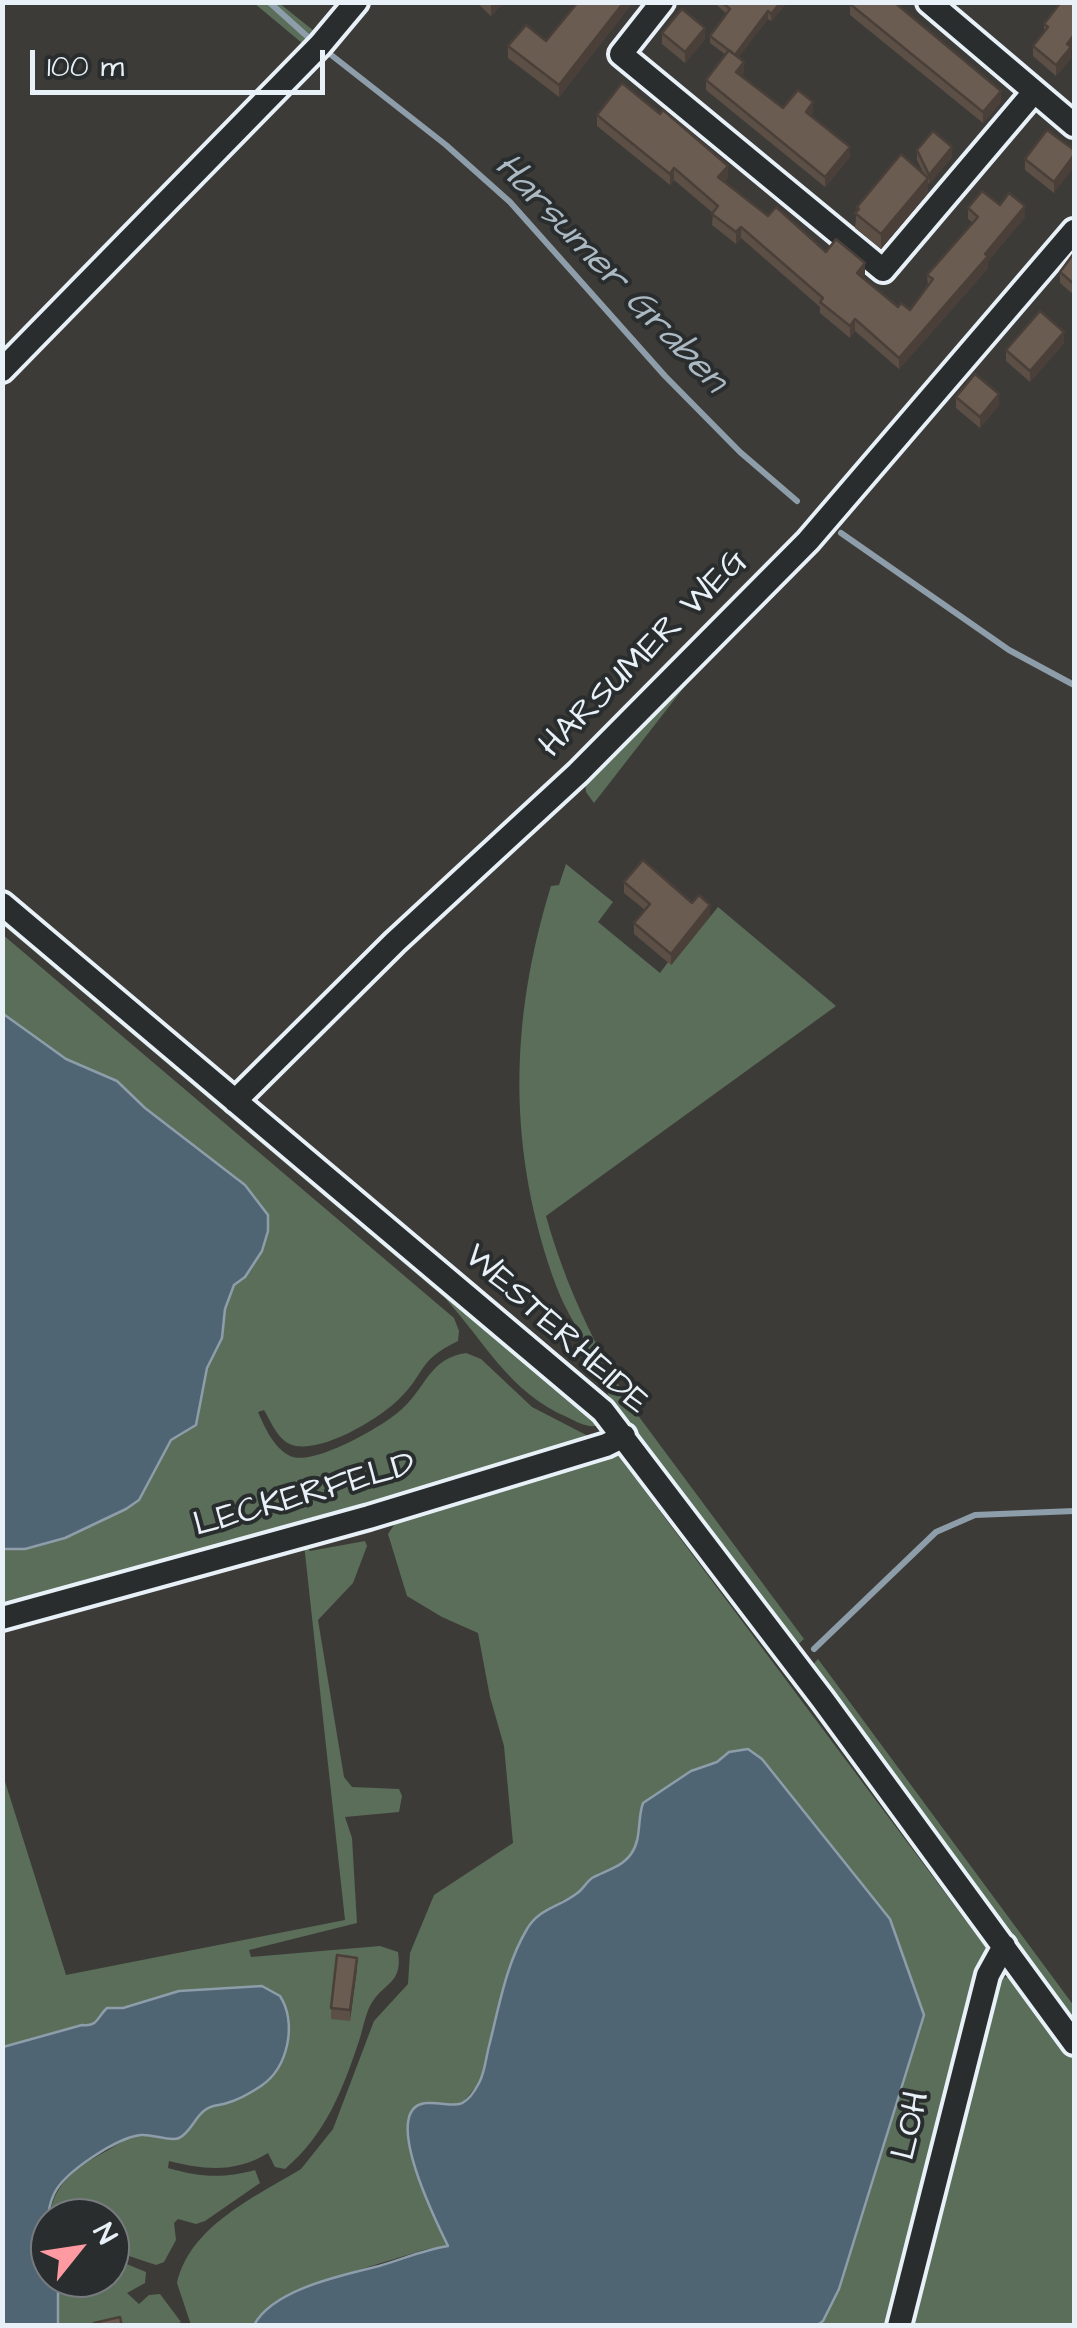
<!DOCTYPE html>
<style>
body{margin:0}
#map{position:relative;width:1077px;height:2328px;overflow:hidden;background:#3d3b38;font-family:"Architects Daughter",sans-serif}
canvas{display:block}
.frame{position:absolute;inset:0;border:5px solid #e8f1f8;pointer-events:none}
.north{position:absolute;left:30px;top:2198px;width:100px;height:100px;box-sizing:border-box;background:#2a2d2e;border:2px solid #767b7f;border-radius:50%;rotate:60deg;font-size:28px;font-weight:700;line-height:40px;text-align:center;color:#e8f1f8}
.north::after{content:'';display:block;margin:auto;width:35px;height:45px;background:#ff9aa2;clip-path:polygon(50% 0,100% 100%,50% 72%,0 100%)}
.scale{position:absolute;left:30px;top:50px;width:295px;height:45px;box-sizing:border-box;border:5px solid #e8f1f8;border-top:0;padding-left:12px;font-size:30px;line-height:35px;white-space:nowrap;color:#e8f1f8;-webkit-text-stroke:8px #2a2d2e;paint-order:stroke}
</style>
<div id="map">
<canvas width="1077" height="2328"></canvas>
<div class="frame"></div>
<div class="north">N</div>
<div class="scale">100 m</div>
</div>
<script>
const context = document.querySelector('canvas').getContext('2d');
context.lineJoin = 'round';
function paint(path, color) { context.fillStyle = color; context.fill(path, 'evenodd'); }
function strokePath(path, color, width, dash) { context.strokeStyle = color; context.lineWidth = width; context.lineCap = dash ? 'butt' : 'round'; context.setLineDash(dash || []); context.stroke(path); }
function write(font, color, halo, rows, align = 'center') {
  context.font = font + ' "Architects Daughter",sans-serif'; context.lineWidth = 8; context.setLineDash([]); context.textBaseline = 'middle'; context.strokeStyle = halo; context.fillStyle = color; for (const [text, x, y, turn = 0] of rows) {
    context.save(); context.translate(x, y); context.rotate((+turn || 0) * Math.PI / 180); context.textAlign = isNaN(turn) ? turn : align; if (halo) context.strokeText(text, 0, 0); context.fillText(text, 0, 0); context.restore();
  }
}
const green = new Path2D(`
 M254,3H279L319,35L308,48Z
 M734,623L594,803L586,792L585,782Z
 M566,864L613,902L598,922L660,973L668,962L672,964L718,907L836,1006L546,1216C565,1284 594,1345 631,1406L804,1639L793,1649C735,1572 673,1497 620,1417C607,1398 603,1376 592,1355C581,1333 566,1312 557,1288C507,1153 509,1022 551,886L559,885Z
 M2,914L598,1421L596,1426C585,1427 577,1422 567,1417C510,1393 484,1341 445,1298L3,925Z
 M2,934L454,1318L459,1331L458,1341C416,1361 426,1374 398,1400C379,1419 312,1460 286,1442C276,1435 270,1420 264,1410L258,1412C265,1428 274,1448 290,1456C313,1467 386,1425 403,1408C426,1387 430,1358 466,1353L481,1359L532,1407L592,1438L279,1533L3,1612V1549H25L65,1538L126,1509L139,1500L171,1440L196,1425L207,1368L222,1338L225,1309L234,1285L245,1277L262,1251L145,1108L117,1081L66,1059L3,1013Z
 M618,1455L987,1949L888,2325H816L823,2321L729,1752L717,1762L691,1771L643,1803L637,1843L631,1854L622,1863L588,1881L578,1894L561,1901L510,1965L480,2082L464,2101L453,2107L440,2106L428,2205L448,2247L427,2249L345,2274L259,2316L254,2325H191L177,2283C190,2226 255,2197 301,2169L333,2129L374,2021L408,1984L410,1953L434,1895L513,1843L504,1746L490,1697L478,1633L442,1617L407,1596L388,1534L400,1516Z
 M365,1541L367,1546L353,1583L318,1620L344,1777L352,1787L399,1789L402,1796L399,1812L345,1817L352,1838L357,1923L249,1950L251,1957L380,1946L398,1952C403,1984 384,1982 371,2004C365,2015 363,2029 359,2041C342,2091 326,2134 285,2169L275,2167L268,2153C236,2173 204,2170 169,2161L168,2168C199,2177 223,2179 255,2170L260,2183L205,2221L196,2224L178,2219L174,2223L176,2240L164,2262L156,2265L129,2256L127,2246L119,2248L117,2260L146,2272L145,2283L127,2293L139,2304L149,2295L160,2294L181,2322L175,2325H58V2278H110V2218H50V2250C43,2194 63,2174 110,2149C119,2144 126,2137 137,2135C150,2133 162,2141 175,2140C187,2139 193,2120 201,2113C209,2105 219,2106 229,2102C257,2090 275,2074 287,2046L179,1991L123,2008H107C100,2019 96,2027 82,2025L3,2047L2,1772L66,1975L345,1920L304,1544L310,1551Z
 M818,1659L1074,2006V2030L808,1670Z
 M1013,1975L1074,2058V2325L903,2326L991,1991L1000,1979Z`);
const water = new Path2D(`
 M2,1013L66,1059L117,1081L145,1108L245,1185L268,1215V1231L262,1251L245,1277L234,1285L225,1309L222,1338L207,1368L196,1425L171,1440L139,1500L126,1509L65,1538L25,1549H2Z
 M748,1749L762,1759L890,1919L924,2015L839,2289L823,2321L816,2326L254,2325C273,2289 343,2275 379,2266C403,2259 423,2250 448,2246C439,2227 376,2104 428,2103C453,2102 462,2115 479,2083C485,2072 486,2057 489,2046C499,2007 506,1964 527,1929C538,1909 559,1907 576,1894C583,1890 585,1883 592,1878C605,1871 622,1867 631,1854C642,1839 637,1819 643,1803L691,1771L717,1762L729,1752Z
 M262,1986L280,1996C297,2022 289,2067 261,2086C252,2092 238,2100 227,2103C219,2106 213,2104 205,2110C195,2117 190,2133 179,2138C170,2142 153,2134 141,2135C118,2137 64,2172 54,2194C42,2219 50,2251 50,2278H57L58,2282V2325H3V2047L82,2025C98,2027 97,2017 107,2008H123L179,1991Z`);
const stream = new Path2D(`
 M269,2L309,38
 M330,54L446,145L510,202L665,376L740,452L797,501
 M841,533L1009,650L1074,685
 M814,1649L936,1532L975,1515L1074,1511`);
const minor = new Path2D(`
 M662,2L621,54L883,270L1034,92
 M929,2L1074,125
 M2,370L320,45L356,2
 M2,904L603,1411L823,1700L1074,2043
 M235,1101L395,942L578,773L808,541L1074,231
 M2,1618L369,1517L606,1445L624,1436
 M899,2326L988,1975L1004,1946`);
const wall = new Path2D(`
 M476,2H503L491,16Z
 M572,2H633L559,97L508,58V46L546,41L576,6Z
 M713,2H788L771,21L768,19L738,57L744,72L741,76L783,108L813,112L811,115L850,157L825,187L706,90V80L726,55L710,43V36L727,14Z
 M1074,2V46L1071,50V58L1056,76L1033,56V46L1044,32V24Z
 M850,4L1001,102L983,123L850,15Z
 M662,33L705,39L685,63L662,44Z
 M597,115L728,177L724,182L768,216L865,274L862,277L898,307L910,310L928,286L927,275L973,223L968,219V208L1000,205L1025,217L988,261V268L899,369L855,331L850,338L820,313V307L741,238L736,244L712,225L713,213L674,180L670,185L597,126Z
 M917,150L952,157L928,184V193L881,249L855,228L857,207L924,174L917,160Z
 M1074,150L1054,193L1025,170V159Z
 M1074,253V295L1060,283V272Z
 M1064,343L1030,382L1006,361V350Z
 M956,397L999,405L980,428L956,408Z
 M624,882L692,903L710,916L671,965L634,934V923L645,910L624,893Z
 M357,1969L350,2021L331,2019V2008Z`);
const shadedWall = new Path2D(`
 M491,2H503L491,16Z
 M624,2H633L559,97V85Z
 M781,2H788L771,21V14Z
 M768,11V19L735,62V55Z
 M705,28V39L685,63V52Z
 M1074,35V46L1071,50V58L1056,76V65L1067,44Z
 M744,62V72L736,82V72Z
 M1001,91V102L983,123V112Z
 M813,102V112L806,121V112Z
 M850,147V157L825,187V177Z
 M952,147V157L929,185V175Z
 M1074,155V167L1054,193V182Z
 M728,166V177L718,189V177Z
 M674,168V180L670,185V174Z
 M928,178V193L881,249V234Z
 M1025,206V217L988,261V268L899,369V358Z
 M741,227V238L736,244V232Z
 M865,263V274L857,284V273Z
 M855,319V331L850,338V326Z
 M1064,332V343L1030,382V371Z
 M999,394V405L980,428V417Z
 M710,905V916L671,965V954Z
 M357,1958V1969L350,2021V2010Z`);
const building = new Path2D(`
 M578,2H624L559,85L508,46L526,25L546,41Z
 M722,2H781L771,14L768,11L735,55L710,36L730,9Z
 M852,2H894L1001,91L983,112L850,4Z
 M1061,2H1074V35L1067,44L1071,47L1056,65L1033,46L1048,27L1044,24Z
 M682,9L705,28L685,52L662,33Z
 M729,50L744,62L736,72L783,108L798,90L813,102L806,112L850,147L825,177L706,80Z
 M622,83L660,114L663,110L728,166L718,177L768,216L776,207L826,252L836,239L865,263L857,273L898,307L901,303L910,310L933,279L927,275L978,217L968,208L982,191L1000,205L1009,193L1025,206L985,254L988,256L899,358L855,319L850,326L820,302L823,298L741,227L736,232L712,214L718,206L674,168L670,174L597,115Z
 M1047,130L1074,150V155L1054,182L1025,159Z
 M933,131L952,147L929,175L917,150Z
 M901,154L928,178L881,234L855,213L859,209L857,207Z
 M1074,253V284L1060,272Z
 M1040,311L1064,332L1030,371L1006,350Z
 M975,374L999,394L980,417L956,397Z
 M643,860L692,903L699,895L710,905L671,954L634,923L650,904L624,882Z
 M337,1955L357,1958L350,2010L331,2008Z
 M120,2317L122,2326H95L94,2323Z`);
const streetNames = [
 ["HARSUMER WEG",645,655,-45],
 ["WESTERHEIDE",555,1331,42],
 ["LECKERFELD",305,1497,-16],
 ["LOH",913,2126,-77]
];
const waterNames = [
 ["Harsumer Graben",609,275,46]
];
paint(green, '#5a6e59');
paint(water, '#506574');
strokePath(water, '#8d9da9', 2.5);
strokePath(stream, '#8d9da9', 6);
strokePath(minor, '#e8f1f8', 30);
strokePath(minor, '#2a2d2e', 22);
paint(wall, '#5b4f46');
paint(shadedWall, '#4a4039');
paint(building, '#6a5c51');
strokePath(building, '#4a4039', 2.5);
write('35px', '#e8f1f8', '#2a2d2e', streetNames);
write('italic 38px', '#abb9c3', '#2a2d2e', waterNames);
</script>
